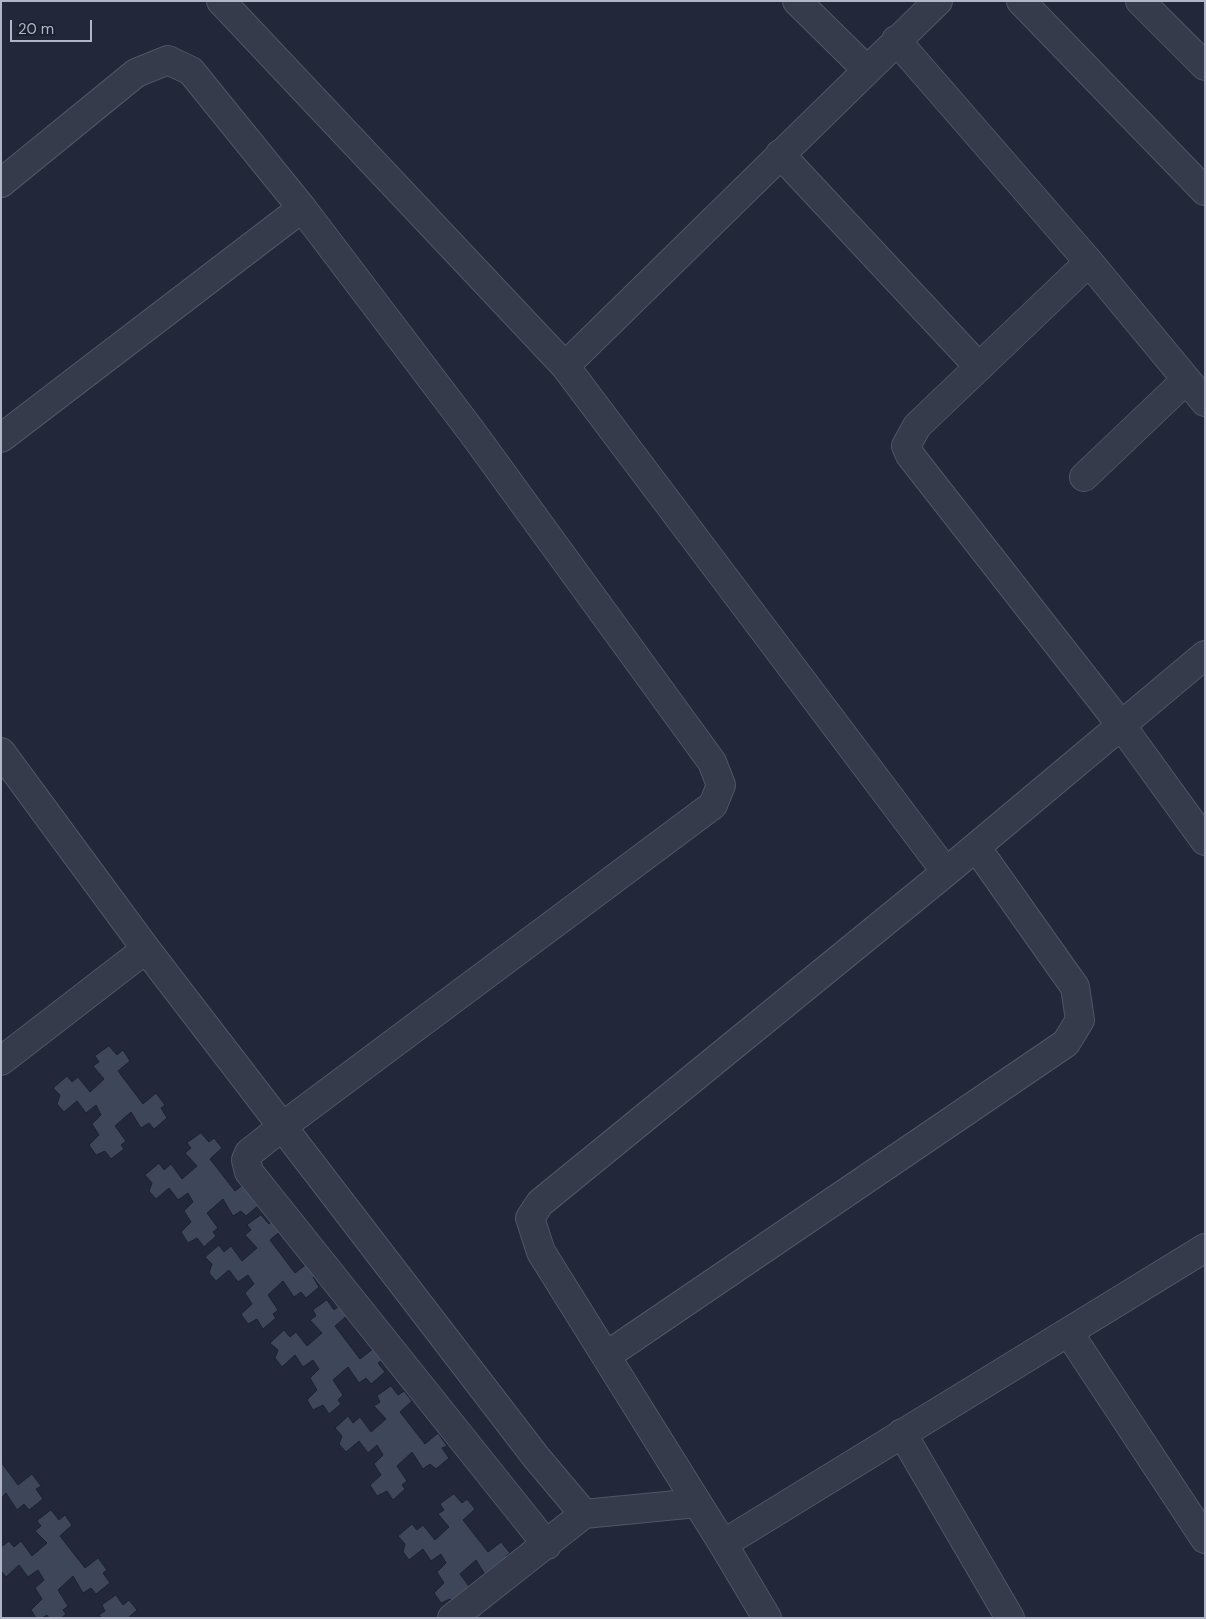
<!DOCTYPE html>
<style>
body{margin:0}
#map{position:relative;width:1206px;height:1619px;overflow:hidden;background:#22283a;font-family:"DM Sans",sans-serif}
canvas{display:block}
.frame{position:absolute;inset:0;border:2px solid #b0b6c7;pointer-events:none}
.scale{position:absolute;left:10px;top:20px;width:82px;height:22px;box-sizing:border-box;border:2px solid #b0b6c7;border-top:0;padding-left:6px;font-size:15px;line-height:18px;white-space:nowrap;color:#b0b6c7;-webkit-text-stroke:4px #1b202f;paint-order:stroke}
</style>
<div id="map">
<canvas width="1206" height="1619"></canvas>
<div class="frame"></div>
<div class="scale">20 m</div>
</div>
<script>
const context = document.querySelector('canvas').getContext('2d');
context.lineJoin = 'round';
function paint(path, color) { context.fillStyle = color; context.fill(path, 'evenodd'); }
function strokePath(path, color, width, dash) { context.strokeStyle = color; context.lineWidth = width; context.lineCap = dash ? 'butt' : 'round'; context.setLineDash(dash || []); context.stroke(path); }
const building = new Path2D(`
 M109,1046L117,1055L123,1050L130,1061L118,1071L143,1104L156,1093L165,1105L161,1108L167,1118L154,1129L149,1123L141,1128L131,1112L115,1126L126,1141L121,1145L124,1149L111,1159L105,1151L96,1155L89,1145L99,1135L92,1124L101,1115L96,1105L86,1113L77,1101L64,1112L57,1104L60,1095L53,1088L67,1076L72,1082L78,1077L90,1092L104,1079L93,1066L99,1062L95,1056Z
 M201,1133L209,1142L214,1138L222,1148L210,1159L235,1191L248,1181L259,1205L246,1216L241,1211L233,1216L223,1199L207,1213L218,1228L213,1232L216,1236L204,1247L197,1238L188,1243L181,1232L191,1222L184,1211L193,1202L188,1193L178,1200L169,1188L156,1199L149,1191L152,1183L145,1175L159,1163L164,1170L171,1164L182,1179L197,1166L185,1153L191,1148L187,1143Z
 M261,1215L269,1224L275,1219L282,1230L270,1240L295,1273L308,1263L317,1274L313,1277L319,1287L306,1298L301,1292L294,1297L283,1281L268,1295L278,1310L273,1314L276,1318L263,1329L257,1319L248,1324L241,1314L252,1304L245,1293L254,1284L248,1275L238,1282L229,1270L216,1281L209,1273L212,1264L205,1257L219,1245L224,1252L231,1246L242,1261L257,1248L245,1235L251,1230L247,1225Z
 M327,1300L334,1310L340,1305L348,1315L335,1326L360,1359L374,1348L382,1360L378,1363L385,1372L371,1384L366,1378L359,1383L348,1367L333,1380L343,1395L338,1400L341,1404L329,1414L323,1405L313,1410L307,1400L317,1390L310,1378L319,1369L313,1360L303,1367L295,1355L282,1367L275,1358L278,1350L270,1343L284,1330L290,1337L296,1332L307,1346L322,1333L310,1320L316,1316L313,1310Z
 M391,1386L398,1395L404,1391L412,1401L400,1412L425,1444L438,1433L447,1446L442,1448L449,1458L436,1469L430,1464L423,1469L412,1452L397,1466L407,1481L402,1485L405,1489L393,1500L387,1491L377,1496L370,1485L381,1475L374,1464L383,1455L377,1445L368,1453L359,1441L346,1452L339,1444L342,1436L335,1428L348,1416L353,1423L360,1417L371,1432L386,1419L374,1406L380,1402L377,1396Z
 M1,1462L18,1485L32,1474L41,1486L36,1489L43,1499L29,1510L24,1504L17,1510L6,1493L1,1498Z
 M454,1494L462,1503L467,1499L475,1509L463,1520L488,1552L501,1542L510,1553L506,1556L512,1566L486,1576L476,1560L460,1574L471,1589L456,1608L450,1599L441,1603L434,1593L444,1583L437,1572L446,1563L441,1554L431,1561L423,1549L409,1560L403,1552L405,1544L398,1536L412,1524L417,1530L423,1525L435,1540L449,1527L438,1514L444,1510L440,1504Z
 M51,1510L59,1520L65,1515L72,1525L60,1536L85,1568L98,1558L107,1570L103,1573L110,1583L96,1594L91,1588L83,1593L73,1576L58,1590L68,1606L63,1610L66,1614L61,1618H49L47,1615L42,1618H36L31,1610L42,1599L35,1588L44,1580L38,1570L28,1577L19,1565L6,1577L1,1571V1547L9,1541L14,1547L21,1541L32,1556L47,1543L35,1531L41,1526L37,1521Z
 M116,1595L123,1605L129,1600L137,1610L128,1618H102L99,1615L105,1611L102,1605Z`);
const minor = new Path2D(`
 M221,1L565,366L946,872
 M797,1L866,69
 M1021,1L1205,191
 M1140,1L1205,66
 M896,40L1089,262L1205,402
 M780,154L979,367
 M1,183L136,73L168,60L191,71L302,208L472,432L712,762L721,785L713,805L283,1126L249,1153L246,1160L249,1172L547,1545
 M1089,262L917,426L906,446L910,455L1121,725L1205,841
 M565,366L938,1
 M1,438L302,208
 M1084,477L1186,380
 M1,752L146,949L1,1061
 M146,949L536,1457L584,1514L697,1503
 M1069,1333L1205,1539
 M606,1356L1066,1043L1080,1020L1075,987L976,847
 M902,1433L1010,1618
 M723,1544C883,1444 1045,1348 1205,1248
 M452,1618L584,1514
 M767,1618L723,1544L541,1252L530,1218L540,1203L946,872L1205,655`);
paint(building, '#3e465a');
strokePath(building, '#1d2231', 1);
strokePath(minor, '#505665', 30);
strokePath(minor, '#353b4b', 28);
</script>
